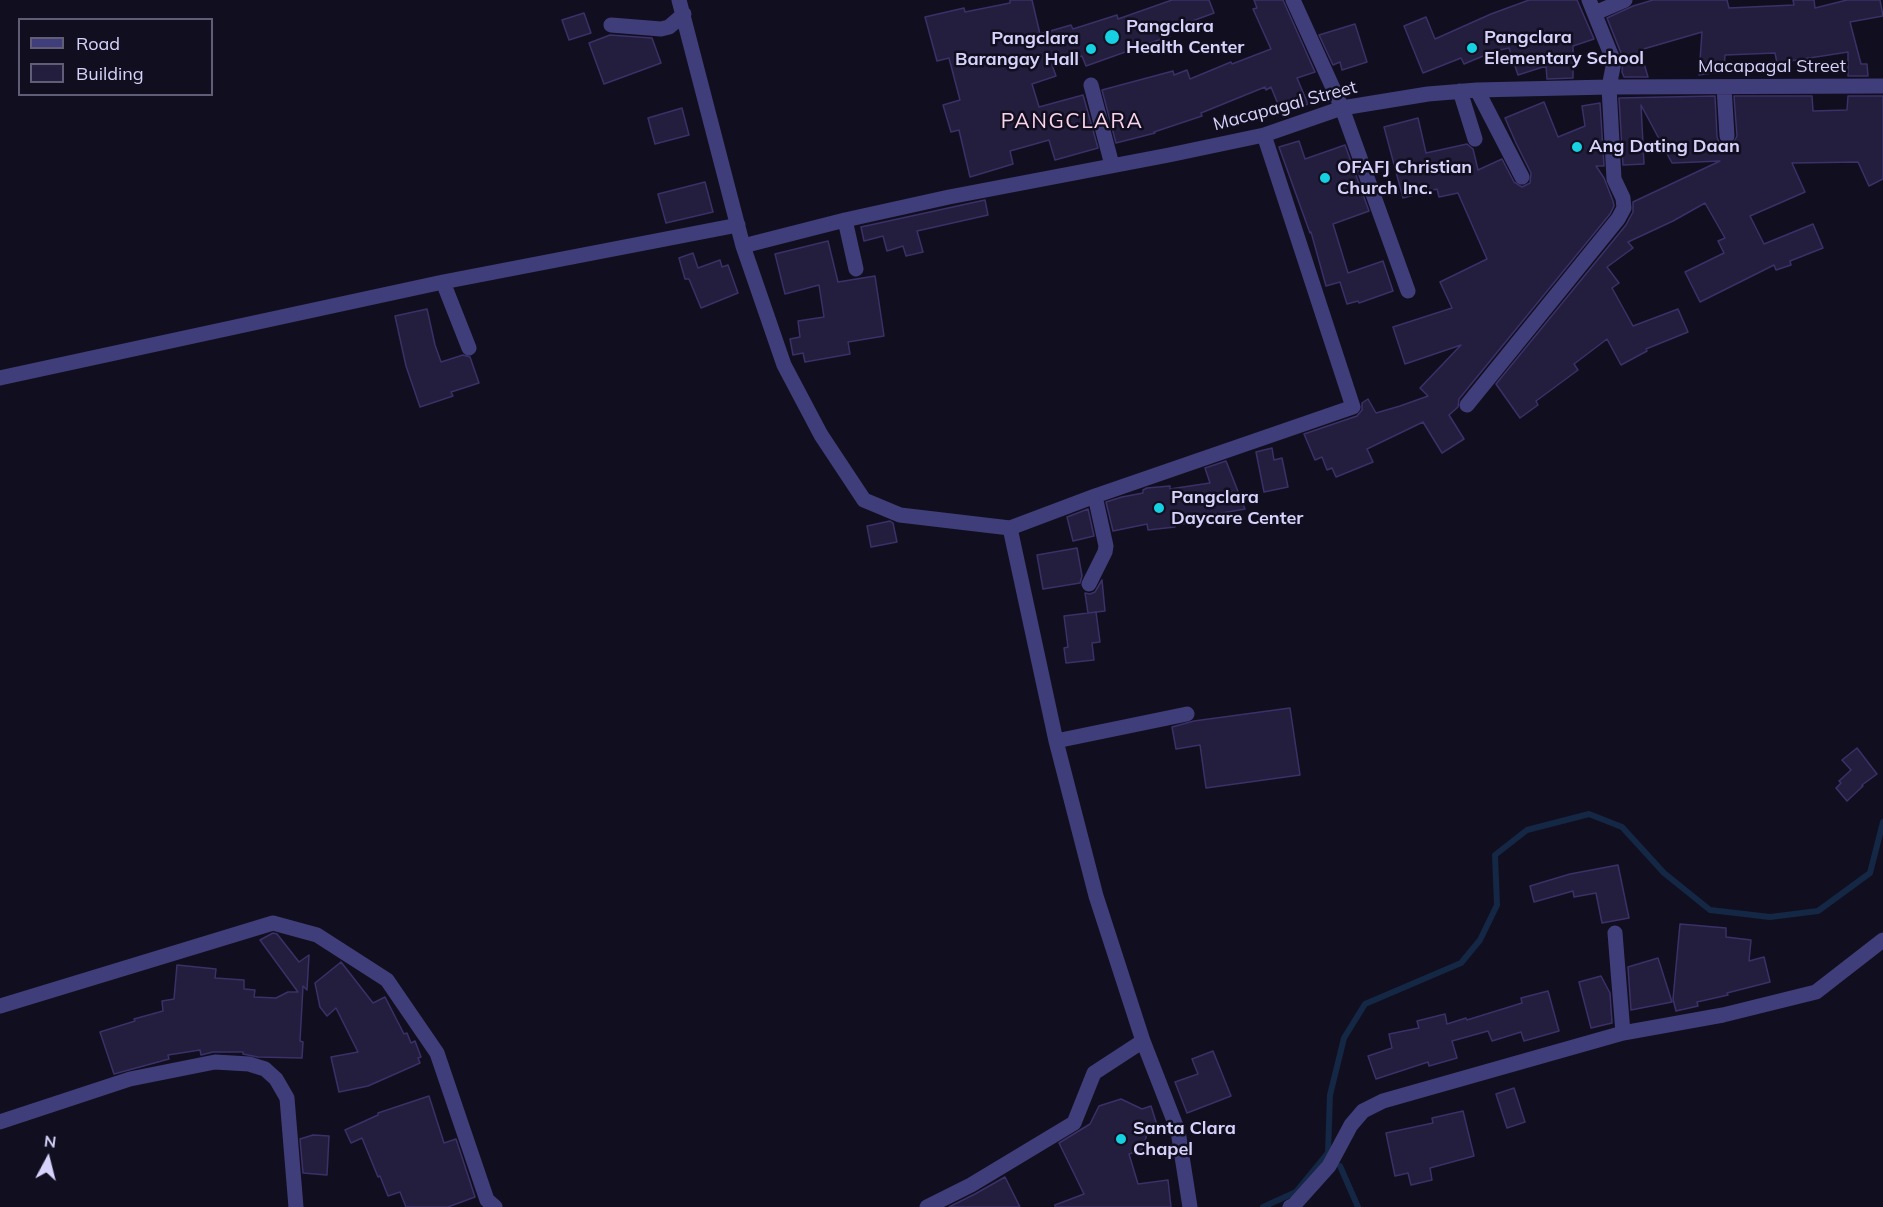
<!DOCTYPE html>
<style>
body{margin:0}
#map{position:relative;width:1883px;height:1207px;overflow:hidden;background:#110f1f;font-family:Mulish,sans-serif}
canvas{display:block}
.legend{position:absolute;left:18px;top:18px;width:195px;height:78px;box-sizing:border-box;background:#110f1f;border:2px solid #605d77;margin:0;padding:8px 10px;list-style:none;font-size:18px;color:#d6d2fb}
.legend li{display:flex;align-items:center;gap:12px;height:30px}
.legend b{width:30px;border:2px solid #605d77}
.north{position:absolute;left:18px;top:1129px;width:60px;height:60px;-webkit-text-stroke:4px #110f1f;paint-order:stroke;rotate:7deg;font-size:16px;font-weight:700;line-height:24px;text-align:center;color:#d6d2fb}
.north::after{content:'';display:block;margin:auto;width:21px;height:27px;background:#d6d2fb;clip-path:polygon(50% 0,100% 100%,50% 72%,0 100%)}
</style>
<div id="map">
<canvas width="1883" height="1207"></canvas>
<ul class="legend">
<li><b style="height:8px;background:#403e7a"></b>Road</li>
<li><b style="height:16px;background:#231d3e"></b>Building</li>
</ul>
<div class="north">N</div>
</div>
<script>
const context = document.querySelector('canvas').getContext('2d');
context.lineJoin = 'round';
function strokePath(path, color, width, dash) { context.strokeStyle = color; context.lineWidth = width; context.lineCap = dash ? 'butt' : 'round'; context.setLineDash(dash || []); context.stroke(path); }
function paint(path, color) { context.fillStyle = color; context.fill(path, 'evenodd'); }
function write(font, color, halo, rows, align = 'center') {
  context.font = font + ' Mulish,sans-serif'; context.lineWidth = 5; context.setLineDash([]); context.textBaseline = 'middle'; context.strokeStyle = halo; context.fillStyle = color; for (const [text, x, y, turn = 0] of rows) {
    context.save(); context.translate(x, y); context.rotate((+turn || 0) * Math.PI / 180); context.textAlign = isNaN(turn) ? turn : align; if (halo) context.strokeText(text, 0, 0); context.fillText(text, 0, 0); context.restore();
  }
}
const stream = new Path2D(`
 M1340,1166L1358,1207
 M1263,1207L1296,1192L1328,1153L1330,1095L1344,1038L1365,1004L1461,963L1480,940L1497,905L1495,855L1527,830L1589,814L1622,827L1664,873L1710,910L1770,917L1818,911L1870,873L1883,822`);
const building = new Path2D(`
 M1010,0H1032L1040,34L1071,25L1073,29L1117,15L1118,19L1172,0H1209L1214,13L1168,30L1170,36L1086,66L1082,56L1052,65L1056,76L1032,84L1039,107L1083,95L1098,148L1055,160L1049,140L1010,151L1013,164L970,177L959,130L951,132L943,105L960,100L949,58L937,61L925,17L964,8L965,12L1010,3Z
 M1254,0H1283L1315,72L1297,78L1308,104L1282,114L1271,87L1266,90L1265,87L1201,113L1202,116L1154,132L1155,133L1116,143L1102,90L1173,71L1174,75L1187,70L1190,79L1231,62L1232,64L1271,49L1253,9L1257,8Z
 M1529,0H1577L1594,39L1573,46V78L1547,79L1546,66L1518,75L1509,48L1495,51L1464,64L1461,58L1423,73L1404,26L1426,17L1435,39L1491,14Z
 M1653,0H1727L1729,8L1794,5L1793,0H1814L1815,8L1847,0H1880L1883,16L1850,22L1861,64H1867L1868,76H1848V52L1777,63L1775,53L1725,55L1724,71L1699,75L1702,32L1640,50L1648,77H1624L1622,72L1623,58L1607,18L1633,6Z
 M584,13L591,33L569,40L562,20Z
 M1355,24L1367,62L1342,70L1340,62L1333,65L1319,35Z
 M610,35L652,38L661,63L604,84L589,43Z
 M1715,96L1717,137L1719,142L1727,146L1733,144L1737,136L1734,96H1812L1813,111L1847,110L1848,96H1883V179L1869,186L1858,162L1792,163L1805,192L1750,216L1764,244L1813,224L1823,248L1790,261L1791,265L1776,270L1774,265L1700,302L1685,272L1724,253L1718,241L1725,238L1705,203L1673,221L1628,242L1633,248L1607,267L1619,283L1612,288L1633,326L1678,309L1688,332L1646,349L1647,351L1621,365L1607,339L1574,364L1578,370L1536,401L1538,405L1520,418L1496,384L1626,225L1633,212V202L1720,161L1672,163L1641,105L1644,164L1623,165L1619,98Z
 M1544,102L1558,137L1585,126L1582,106L1600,103L1604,166H1596L1604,178L1613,201L1614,206L1610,214L1459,399L1458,407L1449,415L1464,439L1442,453L1423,422L1367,449L1373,462L1336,477L1332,468L1327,470L1322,457L1315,460L1304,434L1357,416L1362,410V403L1368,399L1376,413L1400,406L1428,396L1420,388L1461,345L1405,364L1393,327L1452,308L1440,282L1487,259L1458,193L1439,197L1437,189L1403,198L1384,127L1418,118L1426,153L1467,144L1473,149L1478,170L1502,159L1514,182L1522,187L1530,183L1531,173L1516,143L1505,118Z
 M682,108L689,135L655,144L648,118Z
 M1299,141L1305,159L1345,145L1369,211L1333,224L1348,273L1383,261L1393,291L1359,303L1358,301L1347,304L1340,282L1326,286L1311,232L1310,233L1279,147Z
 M705,182L713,212L666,223L658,194Z
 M985,200L988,215L917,231L923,252L906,256L903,246L887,251L883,236L864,241L861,227Z
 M828,241L838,282L875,276L884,336L848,342L850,354L805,362L803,353L793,355L790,339L800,337L798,321L824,317L819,285L785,294L775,254Z
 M693,253L698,268L720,260L722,267L728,265L738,293L701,308L689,279H685L679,258Z
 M427,309L435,345L441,362L463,355L470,357L479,383L451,392L453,396L420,407L406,366L395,316Z
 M1272,448L1274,460L1282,458L1288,487L1264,492L1256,452Z
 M1226,461L1245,509L1205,516L1206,521L1175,525V527L1148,530L1147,524L1113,531L1106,502L1122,497L1143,493V490L1147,488L1170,486V489L1210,483L1205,468Z
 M1088,509L1094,536L1073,541L1067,517Z
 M890,521L893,523L897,542L871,547L867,526Z
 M1077,548L1082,576L1080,583L1043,589L1037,555Z
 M1102,580L1105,611L1088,613L1085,593L1090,594L1095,592Z
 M1096,612L1100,642L1092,643L1094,660L1066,663L1064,648L1068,647L1064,616Z
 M1290,708L1300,775L1206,788L1200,745L1176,749L1172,727L1194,721Z
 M1857,748L1877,774L1862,785L1863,786L1847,801L1836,788L1841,783L1839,781L1851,770L1842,760Z
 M1618,865L1629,918L1602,923L1596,893L1574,897L1573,891L1534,902L1530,886L1570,874Z
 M1680,924L1726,928V937L1751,940L1749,961L1764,957L1770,982L1727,993L1728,995L1697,1002L1698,1006L1676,1011L1673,999Z
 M273,933L277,934L299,962L309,955L307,990L303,986L300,1041L303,1042L302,1058L258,1057L243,1054V1052H213L201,1055L200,1050L168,1055L169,1059L114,1074L100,1032L135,1021L134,1019L163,1011L162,1001L174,999L177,965L216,969L215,978L244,980V989L255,990L254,997L276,998L288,992H298L260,940Z
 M1658,958L1672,1002L1631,1010L1628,967Z
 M341,962L373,1003L385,997L404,1034L407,1033L411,1043L415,1041L421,1057L418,1058L420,1063L368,1086L339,1092L331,1057L358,1052L336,1008L327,1016L320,1007L315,983Z
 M1601,976L1610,993L1612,1023L1591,1028L1579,982Z
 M1548,991L1559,1031L1524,1041L1521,1032L1492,1041L1488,1031L1452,1041L1457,1058L1429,1066L1428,1062L1376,1079L1368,1056L1392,1048L1389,1034L1419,1028L1417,1021L1445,1014L1447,1024L1466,1018L1467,1020L1522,1003L1521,998Z
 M1213,1051L1231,1096L1187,1113L1175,1082L1198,1074L1192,1059Z
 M1514,1088L1525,1122L1507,1128L1496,1094Z
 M429,1096L444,1143L456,1139L475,1197L448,1207H406L400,1192L388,1196L380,1176L378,1177L362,1138L351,1143L345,1130L378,1115V1113Z
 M1121,1099L1142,1109L1151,1106L1157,1125L1149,1128L1142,1150L1129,1154L1138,1184L1168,1180L1171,1207H1055V1205L1084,1194L1059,1143L1090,1124L1099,1106Z
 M1463,1111L1474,1156L1430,1168L1432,1180L1411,1185L1408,1173L1395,1176L1386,1133L1433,1123L1432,1118Z
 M313,1135L329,1136L327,1175L303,1173L300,1139Z
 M1005,1177L1020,1207H949L975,1194Z`);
const minor = new Path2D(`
 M679,0L743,246L784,365L821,435L864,500L900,515L1010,528L1095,496L1353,407L1264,135
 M1293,0L1342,108L1408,291
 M1595,13L1625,0
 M611,25L661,29L669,27L684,14
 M1091,85L1112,165
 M1724,87L1727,136
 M1477,90L1522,177
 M1460,91L1475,139
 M845,220L856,269
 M743,246L845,220L949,197L1169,155L1264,135L1342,108L1428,94L1477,90L1609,87L1883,86
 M443,282L469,348
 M0,378L443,282L738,225
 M1467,405L1618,219L1624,208L1623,198L1614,179L1609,87L1614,62L1589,0
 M1010,528L1056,741L1096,896L1143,1041L1178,1131L1190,1207
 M1089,584L1105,552L1106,546L1095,496
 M1056,741L1187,714
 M1615,933L1623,1033
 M0,1006L273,923L317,935L387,980L437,1053L487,1200L495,1207
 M0,1122L130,1079L215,1062L249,1064L265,1069L276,1079L287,1098L296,1207
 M927,1207L971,1185L1074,1123L1094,1073L1143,1041
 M1290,1207L1294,1205L1329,1166L1351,1125L1363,1111L1383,1101L1623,1033L1723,1015L1816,992L1883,940`);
const markers = [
 [1112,37,8,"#16d1e2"],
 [1472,48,6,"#16d1e2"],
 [1091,49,6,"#16d1e2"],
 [1577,147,6,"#16d1e2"],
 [1325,178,6,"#16d1e2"],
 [1159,508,6,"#16d1e2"],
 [1121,1139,6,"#16d1e2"]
];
const poiNames = [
 ["Pangclara",1126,27],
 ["Health Center",1126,48],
 ["Pangclara",1484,38],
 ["Elementary School",1484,59],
 ["Pangclara",1079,39,"right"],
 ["Barangay Hall",1079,60,"right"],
 ["Ang Dating Daan",1589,147],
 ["OFAFJ Christian",1337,168],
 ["Church Inc.",1337,189],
 ["Pangclara",1171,498],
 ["Daycare Center",1171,519],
 ["Santa Clara",1133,1129],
 ["Chapel",1133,1150]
];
const streetNames = [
 ["Macapagal Street",1772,67],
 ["Macapagal Street",1285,106,-15]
];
const quarterNames = [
 ["PANGCLARA",1072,122]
];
strokePath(stream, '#142744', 6);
paint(building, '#231d3e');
strokePath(building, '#3b3168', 1.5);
strokePath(minor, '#403e7a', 15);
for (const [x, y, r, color] of markers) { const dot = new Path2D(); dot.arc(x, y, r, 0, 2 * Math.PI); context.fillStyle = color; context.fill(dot); strokePath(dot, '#110f1f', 2); }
write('bold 18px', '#d6d2fb', '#110f1f', poiNames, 'left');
write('18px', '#d6d2fb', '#110f1f', streetNames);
context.letterSpacing = '1.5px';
write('21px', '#fbd3ed', '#110f1f', quarterNames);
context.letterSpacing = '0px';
</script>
